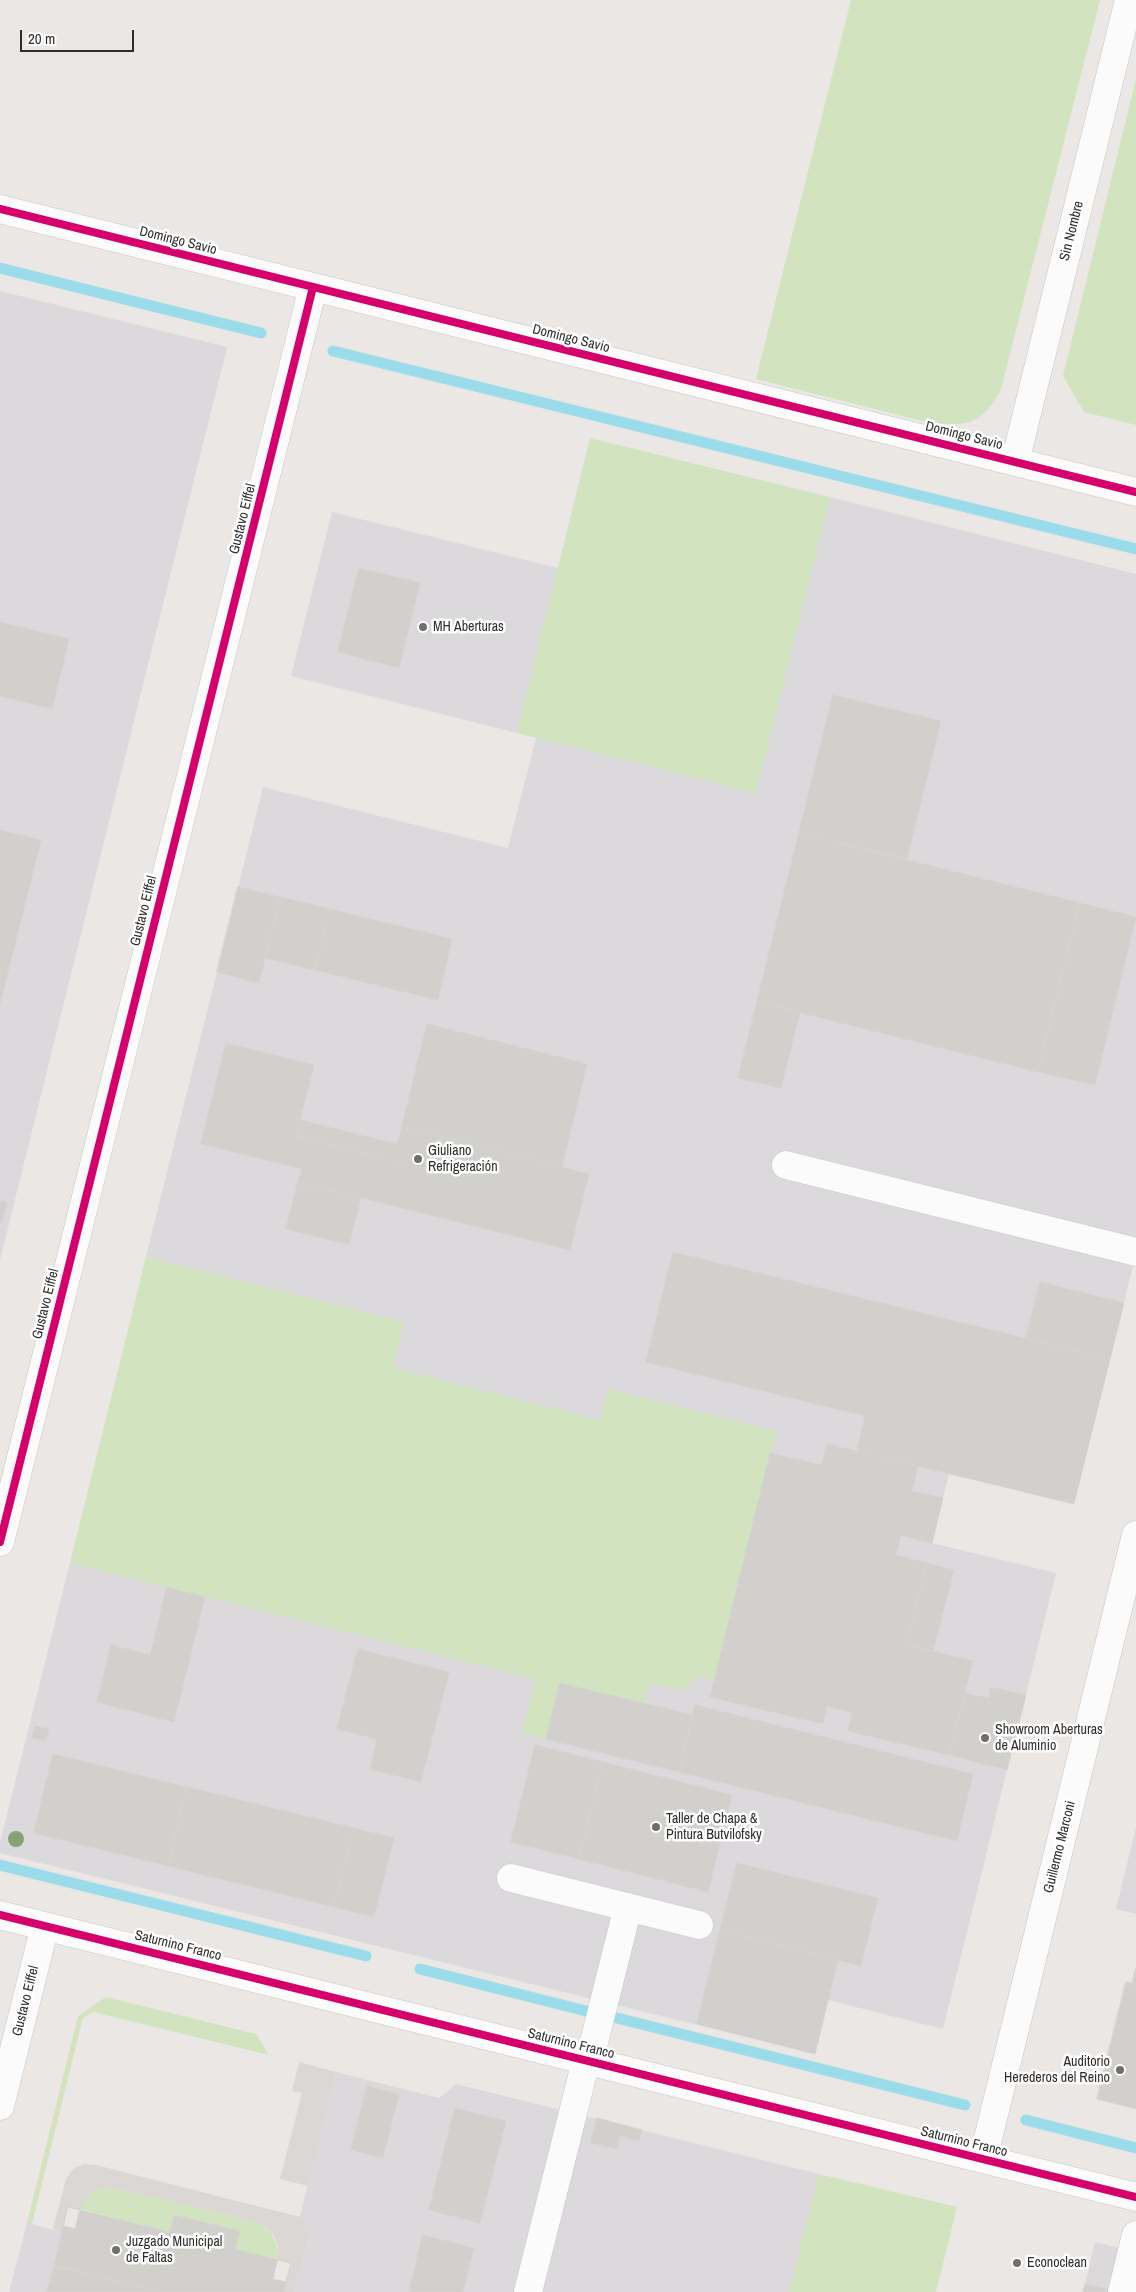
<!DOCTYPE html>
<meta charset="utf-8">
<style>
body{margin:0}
#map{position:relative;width:1136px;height:2292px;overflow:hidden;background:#ebe7e4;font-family:"Archivo Narrow",sans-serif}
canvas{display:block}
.scale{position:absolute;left:20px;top:30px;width:114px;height:22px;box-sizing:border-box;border:2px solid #2e2e2e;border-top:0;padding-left:6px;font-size:15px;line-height:18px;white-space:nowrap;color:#2e2e2e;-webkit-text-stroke:4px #fff;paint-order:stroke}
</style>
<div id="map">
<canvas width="1136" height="2292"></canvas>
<div class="scale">20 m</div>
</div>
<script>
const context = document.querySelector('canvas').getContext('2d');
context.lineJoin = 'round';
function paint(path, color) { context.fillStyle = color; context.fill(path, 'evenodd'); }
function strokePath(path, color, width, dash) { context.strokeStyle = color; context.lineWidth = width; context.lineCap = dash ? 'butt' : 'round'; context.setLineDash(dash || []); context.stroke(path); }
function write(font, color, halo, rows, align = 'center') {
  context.font = font + ' "Archivo Narrow",sans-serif'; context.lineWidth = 5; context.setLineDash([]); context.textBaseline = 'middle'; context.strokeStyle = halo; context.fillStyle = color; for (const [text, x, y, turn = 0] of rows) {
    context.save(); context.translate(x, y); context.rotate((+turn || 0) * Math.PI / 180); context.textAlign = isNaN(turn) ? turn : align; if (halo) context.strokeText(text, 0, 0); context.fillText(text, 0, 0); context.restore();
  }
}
const industrial = new Path2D(`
 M0,291L227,347L0,1260Z
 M830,497L1136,574V1254L1074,1504L949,1474L932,1543L1056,1573L1026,1695L991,1687L989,1698L965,1693L949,1755L1007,1770L943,2029L828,2000L815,2054L0,1853V1843L70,1563L535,1679L522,1733L560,1683L644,1703L649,1682L683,1690L697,1676L714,1680L775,1431L608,1389L600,1420L393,1368L404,1322L146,1257L263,787L508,848L536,738L756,792Z
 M332,512L558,568L517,733L291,676Z
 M1136,1827V1914L1116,1909Z
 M336,2072L439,2098L456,2084L819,2174L789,2292H294L310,2233L300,2217Z
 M27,2223L62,2232L54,2266L160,2292H9Z
 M1095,2242L1136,2252V2292H1083Z`);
const green = new Path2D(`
 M851,0H1100L1001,389C983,425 964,428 926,422L756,379Z
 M1136,79V425L1084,412L1063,376Z
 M590,438L830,497L756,793L517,733Z
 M146,1257L404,1322L393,1368L600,1420L608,1389L776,1431L714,1680L697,1676L683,1690L650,1682L644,1703L560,1683L546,1739L522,1733L535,1679L70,1563Z
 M106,1997L256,2034L269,2055L93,2012L83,2018L32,2224L27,2223L78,2016Z
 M819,2174L957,2207L936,2292H789Z
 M108,2187L258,2222C273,2231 279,2243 278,2259L235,2249L239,2231L175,2215L170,2232L80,2209C85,2196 93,2188 108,2187Z`);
const plaza = new Path2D(`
 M299,2062L336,2072L308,2186L280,2179L302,2093L292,2091Z
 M84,2164L96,2165L300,2217L310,2233L294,2292H284L291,2263L278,2259V2246L274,2236L267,2228L258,2222L112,2188L104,2187L88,2195L80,2209L68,2207L62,2232L53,2229L66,2179L73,2169Z`);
const stream = new Path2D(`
 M0,268L261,333
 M333,351L1136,549
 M0,1865L366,1956
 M420,1969L586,2011
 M617,2018L965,2105
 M1026,2120L1136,2148`);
const building = new Path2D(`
 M359,568L420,583L399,668L338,652Z
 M0,622L69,639L52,709L0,696Z
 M833,695L941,721L907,859L799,833Z
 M0,830L41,840L0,1004Z
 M799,833L1080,903L1038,1072L757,1002Z
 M238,887L281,897L259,983L217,972Z
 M281,897L330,909L315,970L265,958Z
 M1080,903L1136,917L1095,1085L1038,1072Z
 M330,909L452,939L438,1000L315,970Z
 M757,1002L800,1012L781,1088L738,1078Z
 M427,1024L587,1064L562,1167L402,1127Z
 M226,1043L314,1065L296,1136L428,1170L437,1136L589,1174L570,1250L298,1182L302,1169L201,1144Z
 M300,1120L397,1144L402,1127L437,1136L428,1170L296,1136Z
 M298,1182L361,1198L349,1245L286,1229Z
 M0,1200L7,1202L2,1223L0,1222Z
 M673,1252L1110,1359L1074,1504L857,1451L865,1416L646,1362Z
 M1040,1282L1124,1303L1110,1359L1026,1338Z
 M827,1444L918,1466L912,1491L943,1498L932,1543L901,1535L896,1555L927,1563L907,1645L973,1661L949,1755L848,1731L852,1713L827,1706L823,1724L710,1697L770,1453L821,1465Z
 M927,1563L954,1570L933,1651L907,1645Z
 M167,1587L205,1597L174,1722L97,1702L111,1645L150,1655Z
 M358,1649L449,1672L421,1782L370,1769L377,1739L337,1729Z
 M560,1683L693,1715L679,1772L546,1739Z
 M991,1687L1026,1695L1007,1770L949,1755L965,1693L989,1698Z
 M695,1705L973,1774L957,1841L679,1772Z
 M35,1726L49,1729L46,1741L32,1738Z
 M535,1745L603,1762L579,1859L511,1842Z
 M53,1754L187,1787L168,1866L34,1833Z
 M603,1762L732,1795L708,1892L579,1859Z
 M187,1787L354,1828L334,1907L168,1866Z
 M354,1828L394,1838L374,1917L334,1907Z
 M737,1863L878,1898L861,1966L720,1930Z
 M720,1930L838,1960L815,2054L697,2024Z
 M1136,1968V1984H1132Z
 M1126,1982L1136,1984V2109L1097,2099Z
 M367,2086L399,2094L383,2158L351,2150Z
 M455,2108L506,2121L480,2223L429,2210Z
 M597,2118L642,2130L639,2141L620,2136L617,2149L591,2143Z
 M68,2207L170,2232L174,2215L240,2231L235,2249L291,2263L284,2292H160L54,2266Z
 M68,2207L80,2209L75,2229L63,2226Z
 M423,2235L474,2248L463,2292H409Z
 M278,2259L291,2263L286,2282L273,2279Z
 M54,2266L65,2268L160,2292H47Z
 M1085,2284L1118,2292H1083Z`);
const minor = new Path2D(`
 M0,209L1136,492
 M1015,462L1129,0
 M786,1165L1136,1252
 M0,1542L313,287
 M511,1878L699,1925
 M0,1915L1136,2197
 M589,2062L628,1907
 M0,2106L45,1926
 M983,2159L1136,1535
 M528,2292L586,2061
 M1122,2292L1136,2235`);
const cycleway = new Path2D(`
 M0,209L1136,492
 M0,1542L313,287
 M0,1915L1136,2197`);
const trees = [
 [16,1839]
];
const markers = [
 [423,627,5,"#706f6e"],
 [418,1159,5,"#706f6e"],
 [985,1738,5,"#706f6e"],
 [656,1827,5,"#706f6e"],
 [1120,2070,5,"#706f6e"],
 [116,2250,5,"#706f6e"],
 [1017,2263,5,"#706f6e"]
];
const streetNames = [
 ["Sin Nombre",1072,231,-76],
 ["Domingo Savio",178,241,14],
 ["Domingo Savio",571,339,14],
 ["Domingo Savio",964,436,14],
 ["Gustavo Eiffel",243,519,-76],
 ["Gustavo Eiffel",144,911,-76],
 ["Gustavo Eiffel",46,1304,-76],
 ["Guillermo Marconi",1060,1847,-76],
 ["Saturnino Franco",178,1946,14],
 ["Gustavo Eiffel",26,2001,-76],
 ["Saturnino Franco",571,2044,14],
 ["Saturnino Franco",964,2142,14]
];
const poiNames = [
 ["MH Aberturas",433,627],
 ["Giuliano",428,1151],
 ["Refrigeración",428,1167],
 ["Showroom Aberturas",995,1730],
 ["de Aluminio",995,1746],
 ["Taller de Chapa &",666,1819],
 ["Pintura Butvilofsky",666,1835],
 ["Auditorio",1110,2062,"right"],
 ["Herederos del Reino",1110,2078,"right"],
 ["Juzgado Municipal",126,2242],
 ["de Faltas",126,2258],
 ["Econoclean",1027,2263]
];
paint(industrial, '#dbd9db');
paint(green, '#d1e4bf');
paint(plaza, '#dbd7d4');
strokePath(stream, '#9bdcea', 11);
paint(building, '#d2d0cd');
strokePath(building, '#d6d3d0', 1);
strokePath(minor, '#c7c6c6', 29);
strokePath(minor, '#fcfbfb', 28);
strokePath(cycleway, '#d6006c', 8);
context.fillStyle = '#86a377';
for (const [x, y] of trees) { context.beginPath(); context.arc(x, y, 8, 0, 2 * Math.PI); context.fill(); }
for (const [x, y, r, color] of markers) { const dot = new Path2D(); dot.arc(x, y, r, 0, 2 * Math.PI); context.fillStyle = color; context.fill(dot); strokePath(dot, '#fff', 2); }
write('14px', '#2e2e2e', '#fff', streetNames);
write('14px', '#2e2e2e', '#fff', poiNames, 'left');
</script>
